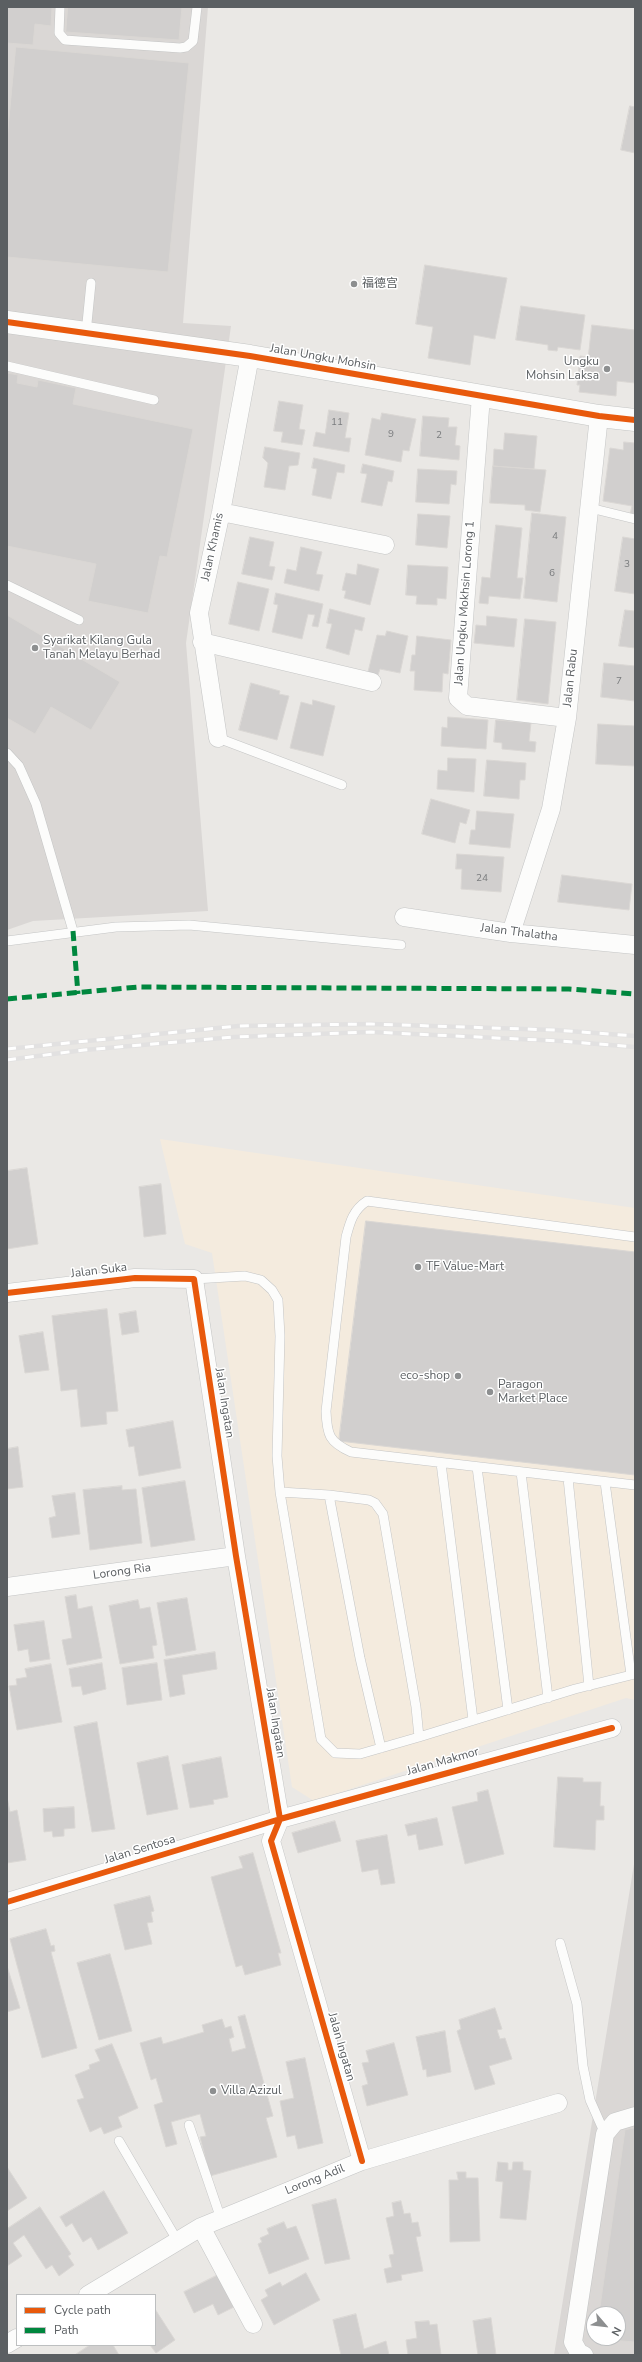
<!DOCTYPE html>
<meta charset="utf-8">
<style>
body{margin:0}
#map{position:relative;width:642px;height:2362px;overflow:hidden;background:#eae8e5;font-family:"Nunito Sans",sans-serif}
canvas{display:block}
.frame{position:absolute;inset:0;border:8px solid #5b5f62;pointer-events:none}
.legend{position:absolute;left:16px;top:2294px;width:140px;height:52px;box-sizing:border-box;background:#fff;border:1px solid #bdbfc0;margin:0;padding:5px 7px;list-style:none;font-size:12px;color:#5b5f62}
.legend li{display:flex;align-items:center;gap:8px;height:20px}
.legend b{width:20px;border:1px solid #bdbfc0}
.north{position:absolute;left:586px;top:2306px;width:40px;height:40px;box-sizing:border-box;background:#fff;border:1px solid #bdbfc0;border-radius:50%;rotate:118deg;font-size:11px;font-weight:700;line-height:16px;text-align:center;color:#5b5f62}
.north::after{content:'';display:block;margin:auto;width:14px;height:18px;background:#8d8f90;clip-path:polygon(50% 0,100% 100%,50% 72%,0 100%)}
</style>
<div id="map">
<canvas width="642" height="2362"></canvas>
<div class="frame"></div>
<ul class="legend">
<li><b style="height:5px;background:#e8590c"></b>Cycle path</li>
<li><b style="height:5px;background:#00873e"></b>Path</li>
</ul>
<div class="north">N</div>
</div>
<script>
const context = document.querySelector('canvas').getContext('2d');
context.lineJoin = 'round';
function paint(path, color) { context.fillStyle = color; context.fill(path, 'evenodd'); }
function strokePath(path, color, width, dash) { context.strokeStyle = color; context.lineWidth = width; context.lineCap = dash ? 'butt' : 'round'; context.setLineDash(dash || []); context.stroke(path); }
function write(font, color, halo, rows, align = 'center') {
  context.font = font + ' "Nunito Sans","Noto Sans SC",sans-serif'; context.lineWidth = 3; context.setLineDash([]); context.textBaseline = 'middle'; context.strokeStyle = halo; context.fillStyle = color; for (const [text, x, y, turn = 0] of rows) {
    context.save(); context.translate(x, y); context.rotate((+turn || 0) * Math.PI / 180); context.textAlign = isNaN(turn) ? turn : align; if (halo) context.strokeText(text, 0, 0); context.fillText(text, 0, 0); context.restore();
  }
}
const commercial = new Path2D(`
 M160,1139L635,1208V1700L626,1698L314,1801L292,1787L212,1253L185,1244Z`);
const industrial = new Path2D(`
 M7,7H208L183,323L231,326L186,643L208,911L33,921L7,930Z
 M635,1858V2355H554ZM594,2314H618V2338H594Z`);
const building = new Path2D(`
 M7,7H52L51,26L35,24L33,45L7,43Z
 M68,7H182L179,40L66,32Z
 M16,47L189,63L168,272L7,257V140Z
 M630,106L635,107V153L621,150Z
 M425,265L507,278L495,339L474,335L470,365L428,358L433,327L416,324Z
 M521,306L585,315L580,350L558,347L557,351L548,350V345L516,340Z
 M592,325L635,330V383L617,381L616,396L579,392L580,385H577L580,356L588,357Z
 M7,373L18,375L17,383L37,387L38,380L76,388L73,404L193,429L167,557L160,556L148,613L88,601L96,564L7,546Z
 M279,401L303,405L299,429L305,430L302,445L281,442L283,432L274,431Z
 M329,410L349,413L345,438H351L349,452L313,446L316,432L325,434Z
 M382,413L416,419L409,451L403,450L401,462L365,455L372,418L380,420Z
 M423,416L449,418L448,427H457L455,445L460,446L459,460L420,456Z
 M505,433L537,436L534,469L493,466L494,449L503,450Z
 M624,442L635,443V514H630L632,506L603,501L610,448L623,450Z
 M265,447L300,453L298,465L289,466L285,490L264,487L268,463L263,458Z
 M314,458L345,465L344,473L337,472L331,499L312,495L317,469L312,468Z
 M363,464L394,471L392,482L388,481L382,506L361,502L367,474L361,473Z
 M493,466L546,470L540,512L525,510V505L490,503Z
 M418,469L457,471L456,485L451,484L449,504L416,502Z
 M532,513L566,517L557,602L524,598Z
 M418,514L450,516L447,548L416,545Z
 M496,525L522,528L517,578H523L520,599L489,596L488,604L479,603L482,577L490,578Z
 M250,537L274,542L269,566L275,567L272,580L242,574Z
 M623,537L635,539V594L615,591Z
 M301,547L322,552L316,574L323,575L319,591L284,583L287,569L296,571Z
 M358,564L379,569L370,605L344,598L346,591L342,590L346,573L356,575Z
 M408,565L448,567L446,599L437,598V605L416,604L417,596L406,595Z
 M238,582L269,589L259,631L229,624Z
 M276,593L323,604L318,627L312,626L315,615L308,614L302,639L272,632L278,605L274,604Z
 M330,609L365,618L362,631L355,629L349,655L326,648L332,624L327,623Z
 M625,610L635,611V648L619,646Z
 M7,615L120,682L91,730L51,707L35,734L7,718Z
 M487,616L517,619L514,647L474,643L476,625L486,626Z
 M525,619L556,622L548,704L517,700Z
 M387,631L408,636L400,673L380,669L378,675L368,672L377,635L385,636Z
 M417,636L451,640L448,674L443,673L442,692L414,690L415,671H410L412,655H415Z
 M604,663L635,666V701L601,697Z
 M251,683L280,691L279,694L289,696L277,740L239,730Z
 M313,700L335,706L323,756L290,748L301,702L312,705Z
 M448,717L488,720L486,749L441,746L442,727L447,728Z
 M496,720L531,723L529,741L536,742L535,752L502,749V743L494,742Z
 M598,724L635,726V766L596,764Z
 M448,758L476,759L474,792L437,789L438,770L447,771Z
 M487,760L526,763L525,780H520L519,799L484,796Z
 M431,799L470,810L466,824L460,822L455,843L422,834Z
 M477,811L514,814L510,848L469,844L471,830H475Z
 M457,854L504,857L501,892L461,889L462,869H456Z
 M562,875L632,884L629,910L558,902Z
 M27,1168L38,1244L7,1249V1171Z
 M161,1184L166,1234L144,1237L139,1187Z
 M366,1221L635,1252V1475L339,1441Z
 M107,1309L118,1411L106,1412L107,1424L81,1427L77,1389L61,1391L52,1316Z
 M136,1311L139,1332L122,1335L119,1314Z
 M43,1332L49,1370L25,1373L19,1336Z
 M173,1421L181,1468L139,1476L134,1446L129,1447L126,1430Z
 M18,1447L23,1487L7,1489V1449Z
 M185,1481L195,1540L151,1547L142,1488Z
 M122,1486V1490L136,1489L142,1543L90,1550L83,1490Z
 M75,1493L80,1534L52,1538L49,1518L56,1516L52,1496Z
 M76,1595L78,1609L92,1606L102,1658L67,1665L62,1640L72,1638L65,1597Z
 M187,1598L196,1650L166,1656L157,1603Z
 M138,1600L140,1609L150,1607L157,1645L152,1646L154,1658L120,1664L109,1606Z
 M44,1621L50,1659L30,1662L28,1649L18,1651L14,1625Z
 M215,1652L217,1669L182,1675L185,1694L170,1697L164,1660Z
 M102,1663L106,1689L83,1695L81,1686L72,1687L69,1669Z
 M157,1663L162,1700L127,1705L122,1668Z
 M51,1664L62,1722L17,1730L9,1686L17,1685L16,1679L27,1677L25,1669Z
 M97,1722L115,1829L92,1832L74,1727Z
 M168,1756L178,1809L147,1815L137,1763Z
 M221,1757L228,1797L213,1800L214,1804L190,1808L182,1765Z
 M558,1777L583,1778V1782H601L600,1806H604V1820H596L595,1850L554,1847Z
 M488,1790L504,1854L465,1864L452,1807L478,1801L477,1793Z
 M7,1797L10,1812L17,1810L26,1860L7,1863Z
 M74,1807L75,1828L64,1829V1836L53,1837L52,1831L44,1832L43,1809Z
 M437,1818L443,1845L419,1850L416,1834L408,1836L405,1825Z
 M335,1821L341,1841L298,1853L292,1833Z
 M387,1835L395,1883L381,1885L378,1869L362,1872L356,1841Z
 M253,1853L281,1953H278L281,1965L245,1975L242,1965L236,1967L211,1877L243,1868L239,1857Z
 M150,1896L154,1911L151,1912L153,1922L147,1923L152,1944L125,1950L114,1905Z
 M46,1929L51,1946L54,1945L55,1951L51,1952L77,2048L42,2058L10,1939Z
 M110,1954L132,2031L99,2040L77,1963Z
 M7,1966L20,2008L7,2012Z
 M495,2008L502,2029L497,2030L500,2039L505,2038L512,2059L489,2066L495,2084L475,2090L457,2031L461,2029L459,2020Z
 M245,2015L273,2116L266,2118L277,2157L210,2176L200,2137L206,2136L200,2114L171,2122L177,2144L166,2147L154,2105L163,2102L156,2078L151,2080L140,2043L161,2037L163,2044L204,2032L202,2025L222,2019L225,2028L231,2026L234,2037L229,2039L232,2052L246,2048L238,2017Z
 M445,2031L451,2072L427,2077L426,2069L423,2070L416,2037Z
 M394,2043L408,2095L367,2106L362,2086L368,2084L362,2063L369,2062L366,2051Z
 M112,2044L138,2108L118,2117L122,2127L104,2134L101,2127L90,2132L77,2100L84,2098L75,2075L90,2069L89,2065L100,2061L95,2050Z
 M305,2058L323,2143L298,2149L295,2135L287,2137L280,2101L294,2098L286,2062Z
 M635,2128V2342L596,2339L618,2338V2314H599L625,2130Z
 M498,2162L508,2163V2170H512L513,2162H523V2170L531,2171L526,2220L500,2218L503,2182L496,2181Z
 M7,2167L27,2198L7,2211Z
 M457,2172H466V2178H478L480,2241L450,2242L449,2180H458Z
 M104,2191L128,2233L98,2250L91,2237L83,2242L72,2223L66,2227L60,2217Z
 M336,2199L350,2259L325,2264L312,2205Z
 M401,2201L404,2214L410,2213L412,2223L418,2222L421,2236L416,2237L423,2271L401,2275L402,2280L387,2283L384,2269L392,2267L389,2255L394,2254L386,2218L394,2216L392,2203Z
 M40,2207L71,2254L68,2256L74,2265L59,2276L52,2265L46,2269L24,2235L13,2243L22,2256L7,2266V2229Z
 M284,2222L287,2229L296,2226L309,2259L269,2274L258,2244L262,2242L260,2238L269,2234L267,2229Z
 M306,2273L320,2300L274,2325L261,2300L268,2296L265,2290L280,2282L282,2286Z
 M218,2275L234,2307L218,2315L213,2304L194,2313L184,2292Z
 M155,2309L175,2340L156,2353L150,2345H155Z
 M356,2314L364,2349L386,2341L389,2355H341L333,2320Z
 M491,2318L496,2355H478L473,2321Z
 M429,2321L430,2325L437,2324L441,2355H408L406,2340L417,2338L415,2322Z
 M90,2345H113L119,2355H75Z`);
const lane = new Path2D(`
 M60,7L59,33L65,40L180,48L186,47L193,41L197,7
 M86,333L91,283
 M7,366L154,400
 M590,508L635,519
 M7,585L79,620
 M218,738L342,785
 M7,753L19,766L36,804L73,931
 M7,941L116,927L189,925L401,945
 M635,1237L367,1201C353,1210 350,1222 346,1237L326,1411C327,1435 329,1442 351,1452L635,1485
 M194,1279L245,1276L261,1280L272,1290L278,1300L280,1336L277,1456L280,1492
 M441,1463L473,1720
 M477,1467L508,1710
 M521,1472L548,1698
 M568,1478L589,1686
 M605,1482L631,1675
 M280,1492L329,1495L369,1500L375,1503L383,1514L416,1707L419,1737L360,1754L335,1753L321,1739Z
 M329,1495L360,1658L381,1748
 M419,1737L575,1689L635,1674
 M560,1943L577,2004L583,2066L590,2100L605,2134
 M189,2125L221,2219
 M119,2141L177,2240`);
const street = new Path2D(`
 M481,396L458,698L467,706L567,718
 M221,512L385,545
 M202,642L372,682
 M218,738L199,613L221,512L250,356
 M404,917L511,933L635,945
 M511,933L551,809L567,718L599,416
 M7,1293L135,1278L194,1279L236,1556L280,1819L271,1841L362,2161
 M7,1587L236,1556
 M7,1902L280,1819L612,1728
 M201,2227L253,2324
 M88,2295L201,2227L362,2161L558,2103
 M7,2344L17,2338
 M584,2355L579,2353L573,2342L605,2134L615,2122L635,2116`);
const secondary = new Path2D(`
 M7,322L250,356L599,416L635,420`);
const rail = new Path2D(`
 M7,1049L238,1026L371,1024L555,1030L635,1036
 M7,1060L84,1050L234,1037L371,1032L561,1041L635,1047`);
const quiet = new Path2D(`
 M73,931L78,994
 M7,999L138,987L569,989L635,994`);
const cycleway = new Path2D(`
 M7,322L250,356L599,416L635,420
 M7,1293L135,1278L194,1279L236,1556L280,1819L271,1841L362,2161
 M7,1902L280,1819L612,1728`);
const markers = [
 [354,284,4,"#8d8f90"],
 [607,369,4,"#8d8f90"],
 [35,648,4,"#8d8f90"],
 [418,1267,4,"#8d8f90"],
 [458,1376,4,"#8d8f90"],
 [490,1392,4,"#8d8f90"],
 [213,2091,4,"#8d8f90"]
];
const numberNames = [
 ["11",337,423],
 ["9",391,435],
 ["2",439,436],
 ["4",555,537],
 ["3",627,565],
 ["6",552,574],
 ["7",619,682],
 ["24",482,879]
];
const poiNames = [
 ["福德宫",362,284],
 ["Ungku",599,362,"right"],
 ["Mohsin Laksa",599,376,"right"],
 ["Syarikat Kilang Gula",43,641],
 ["Tanah Melayu Berhad",43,655],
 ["TF Value-Mart",426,1267],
 ["eco-shop",450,1376,"right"],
 ["Paragon",498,1385],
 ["Market Place",498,1399],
 ["Villa Azizul",221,2091]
];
const streetNames = [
 ["Jalan Ungku Mohsin",323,358,10],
 ["Jalan Khamis",213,547,-78],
 ["Jalan Ungku Mokhsin Lorong 1",465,603,-86],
 ["Jalan Rabu",571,678,-84],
 ["Jalan Thalatha",519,933,7],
 ["Jalan Suka",99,1271,-7],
 ["Jalan Ingatan",224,1403,81],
 ["Lorong Ria",122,1572,-8],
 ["Jalan Ingatan",275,1723,81],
 ["Jalan Makmor",443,1762,-16],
 ["Jalan Sentosa",140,1850,-17],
 ["Jalan Ingatan",341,2047,74],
 ["Lorong Adil",315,2180,-22]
];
paint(commercial, '#f4ebde');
paint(industrial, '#dad7d5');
paint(building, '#d1cfce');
strokePath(building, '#dad7d4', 1);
strokePath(lane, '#c4c5c5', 10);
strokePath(street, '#c4c5c5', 19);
strokePath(secondary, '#c4c5c4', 23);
strokePath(lane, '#fcfcfb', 9);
strokePath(street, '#fcfcfb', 18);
strokePath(secondary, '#fcfcfb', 22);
strokePath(rail, '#e2e1e1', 4.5);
strokePath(rail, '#fff', 3, [9]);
strokePath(quiet, '#00873e', 5, [10, 5]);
strokePath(cycleway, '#e8590c', 6);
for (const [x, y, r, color] of markers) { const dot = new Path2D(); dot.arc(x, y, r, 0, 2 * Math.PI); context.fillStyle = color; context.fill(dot); strokePath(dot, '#fff', 1.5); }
write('10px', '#7a7c7e', null, numberNames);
write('12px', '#5b5f62', '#fff', poiNames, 'left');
write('12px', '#5b5f62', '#fff', streetNames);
</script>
